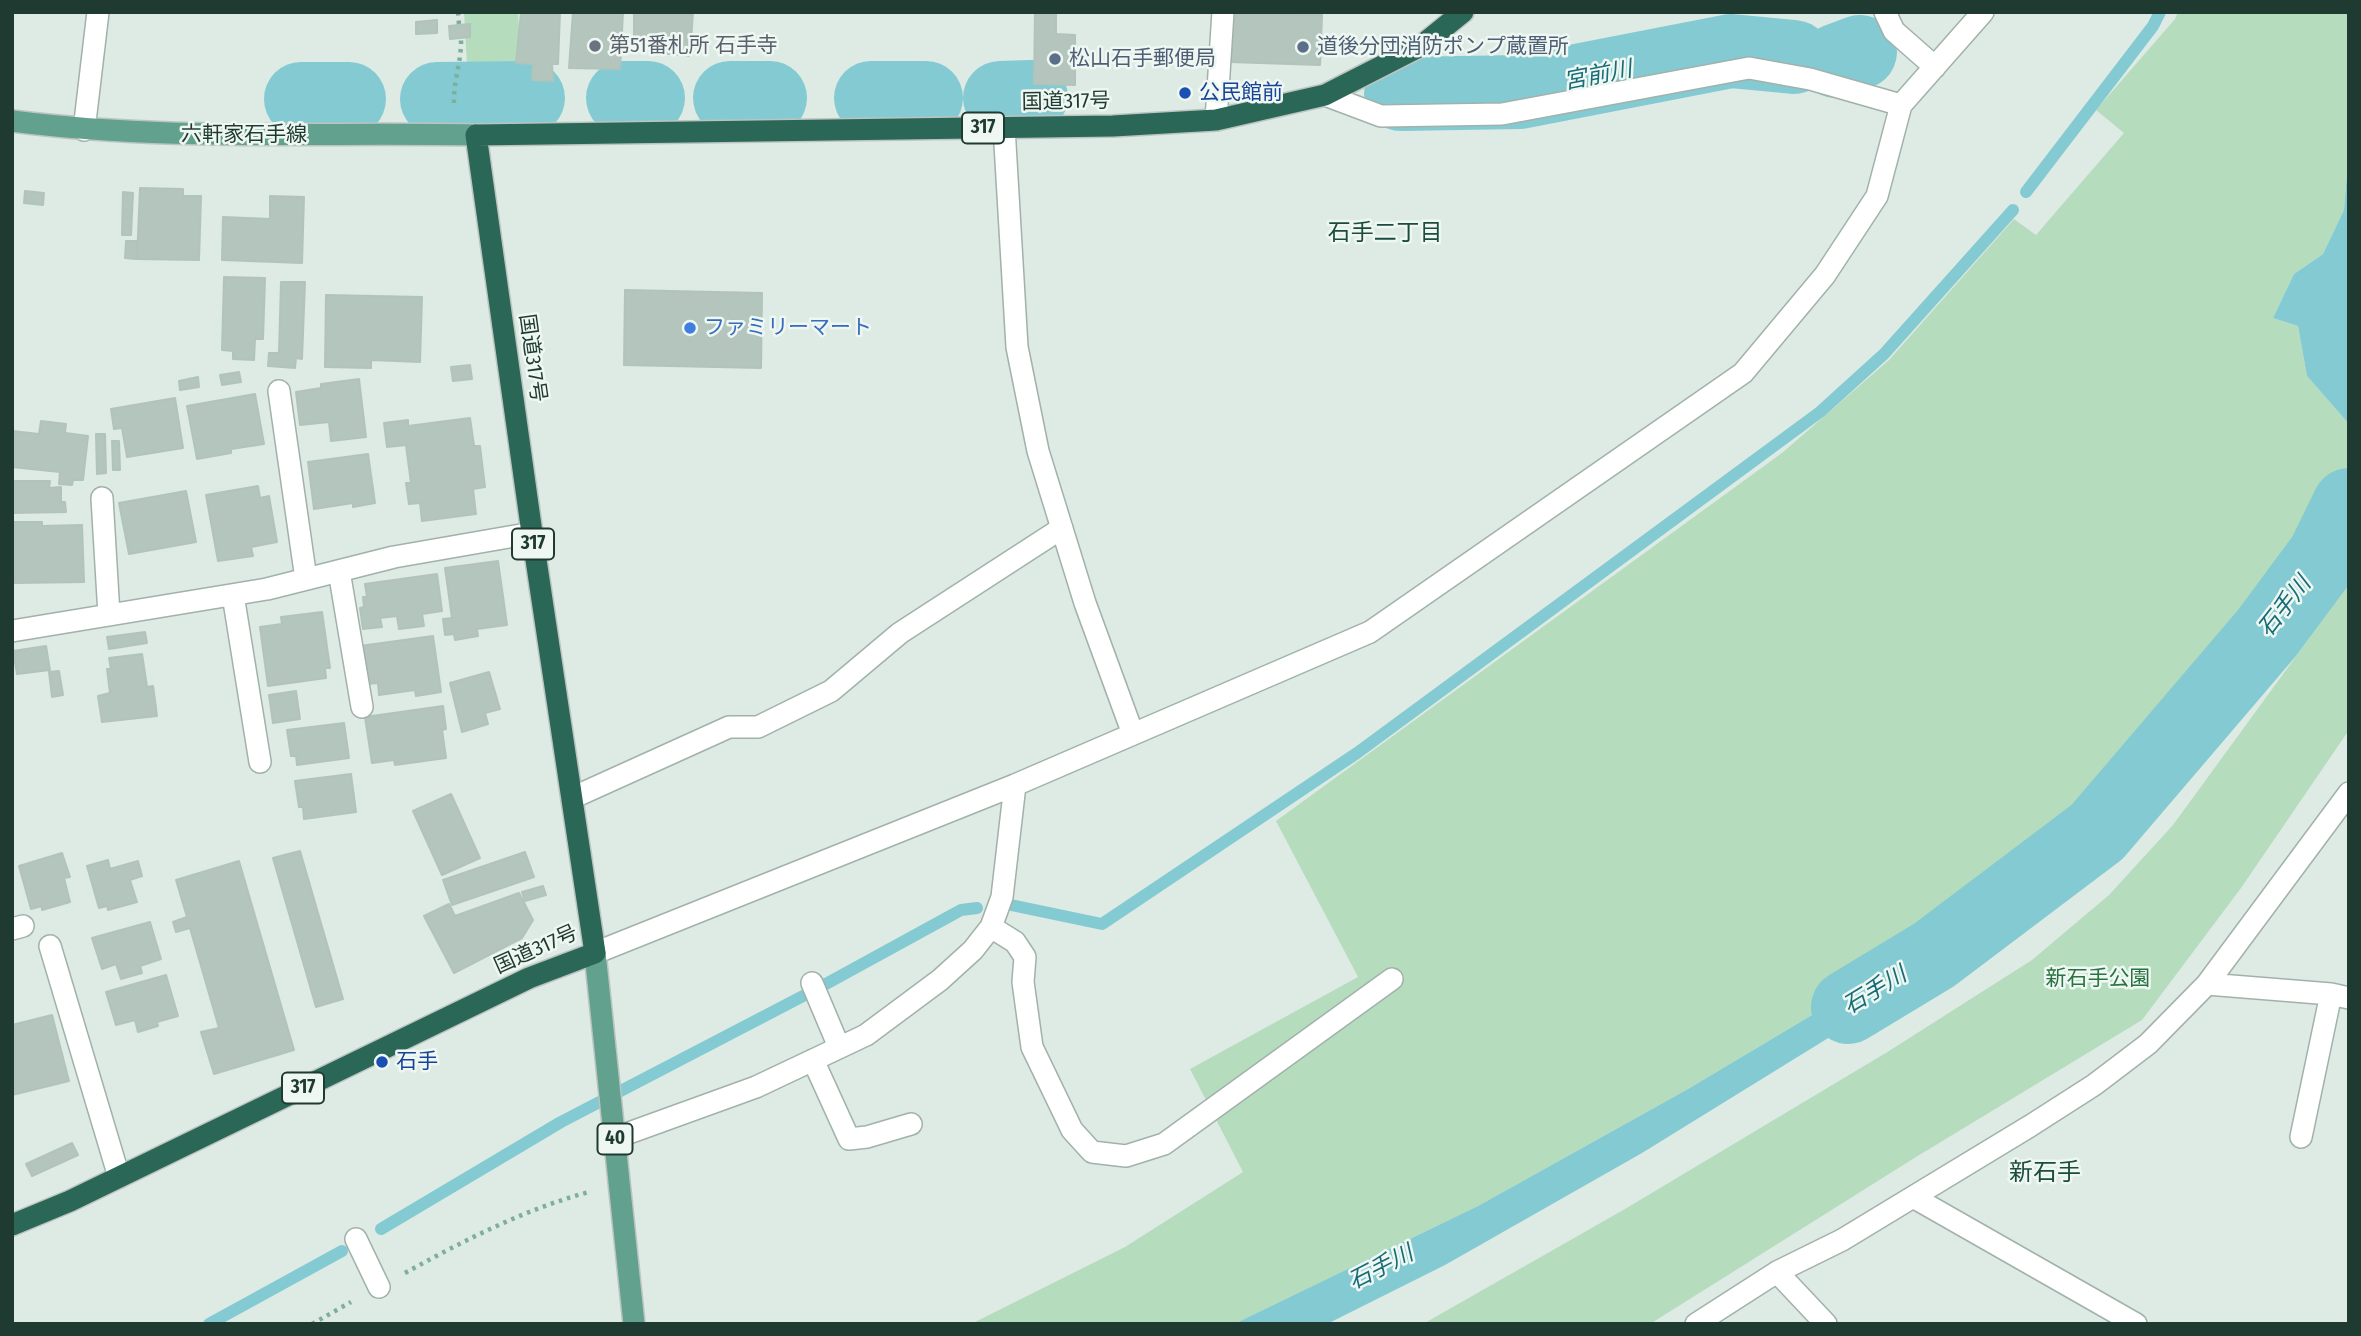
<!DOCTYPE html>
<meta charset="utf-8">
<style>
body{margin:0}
#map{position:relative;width:2361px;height:1336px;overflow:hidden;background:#deeae4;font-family:"Fira Sans Condensed",sans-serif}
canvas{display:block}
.frame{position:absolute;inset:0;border:14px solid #1f3a31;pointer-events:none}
</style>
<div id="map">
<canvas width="2361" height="1336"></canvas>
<div class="frame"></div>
</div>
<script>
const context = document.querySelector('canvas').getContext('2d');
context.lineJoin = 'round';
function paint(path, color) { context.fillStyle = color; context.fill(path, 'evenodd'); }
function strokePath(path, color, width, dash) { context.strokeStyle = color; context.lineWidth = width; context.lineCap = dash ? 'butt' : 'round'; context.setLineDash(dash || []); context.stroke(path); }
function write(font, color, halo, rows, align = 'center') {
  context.font = font + ' "Fira Sans Condensed","Noto Sans JP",sans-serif'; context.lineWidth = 5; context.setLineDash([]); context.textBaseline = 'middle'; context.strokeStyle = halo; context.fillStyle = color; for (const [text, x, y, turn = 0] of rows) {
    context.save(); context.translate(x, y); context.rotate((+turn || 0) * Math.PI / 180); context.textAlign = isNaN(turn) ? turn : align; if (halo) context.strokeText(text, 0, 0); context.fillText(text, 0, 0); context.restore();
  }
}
const green = new Path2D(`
 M464,12H518L522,79L468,82Z
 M2178,12H2349V150L2344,210L2323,254L2294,274L2273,318L2298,326L2307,376L2349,424V478L2294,599L2326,571L2288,625L2161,783L2110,842L1893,998L1932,956L1874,978L1688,1089L1478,1206L1234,1324H971L1125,1247L1243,1172L1190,1069L1358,977L1276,821L1782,453L1889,360L2014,219L2036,235L2124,133L2096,110L2175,19Z
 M2349,579V730L2241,888L2142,1020L1916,1157L1650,1324H1423L1625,1209L1889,1051L2032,960L2109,895L2173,825L2321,622Z`);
const water = new Path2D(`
 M2349,150V424L2307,376L2298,326L2273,318L2294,274L2323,254L2344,210Z
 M2349,478V531L2326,571L2293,600Z
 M1934,955L1893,998L1642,1153L1445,1265L1327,1324H1234L1478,1206L1688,1089L1874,978Z`);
const stream = new Path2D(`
 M2026,192L2153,26L2160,12
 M1011,905L1102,924L1357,753L1820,412L1884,354L2013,210
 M824,985L961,910L977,908
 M381,1229L561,1122L805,995
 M209,1324L342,1251`);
const river = new Path2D(`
 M1836,61L1860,52
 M1401,94L1520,92L1731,51L1794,57
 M623,98H648
 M730,98H770
 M871,98H926
 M1000,98L1031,97
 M301,99H349
 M437,99L528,98
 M1848,1007L1934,955L2097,832L2267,633L2324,556L2349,505`);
const building = new Path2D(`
 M521,12H560L558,64H552L553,81L532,80L533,64L516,63Z
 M573,12H623L620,69L569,68Z
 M634,12H693L690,56L661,53L662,43L634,42Z
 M1035,12H1056V34L1075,35V85L1034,84Z
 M1232,12L1322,15L1320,65L1230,62Z
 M437,20V33L416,34V22Z
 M470,24V37L450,39L449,26Z
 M140,188L183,189V196H201L199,260L137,259Z
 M25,191L44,193L43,205L24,203Z
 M123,192L133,193L131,235H122Z
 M270,196L304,197L302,263L222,260L223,217L270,219Z
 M126,241H137L136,259L125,258Z
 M224,277L265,278L263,339H255L254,360L233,359V351L222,350Z
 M281,282H305L302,359L296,358L295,368L268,366L269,353H279Z
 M625,290L762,293L761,368L624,365Z
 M326,295L422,297L420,362L371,360V368L325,367Z
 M470,365L472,379L453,381L451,367Z
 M239,372L241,382L222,385L220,375Z
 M198,377L199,387L180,390L179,381Z
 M359,379L366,437L331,441L329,422L300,425L296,392L321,388V384Z
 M255,394L264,444L231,449V453L197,459L187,406Z
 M175,398L183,448L127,457L122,428L114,429L111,409Z
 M470,418L474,446H480L485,487L473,489L476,514L422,521L420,503L409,504L406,483H411L406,445L387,447L384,423L408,420V426Z
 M41,421L66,424L65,433L88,436L83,480H73L72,485L59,484L60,472L12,467V431L39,434Z
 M96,434H105L106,473L97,474Z
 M112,441H119L120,470H113Z
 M368,454L375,503L353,507V503L314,509L308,462Z
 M12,481H50L49,488L61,487V502H65L66,512L12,513Z
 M258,486L260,498L269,496L277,542L251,547L253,556L218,561L206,495Z
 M186,491L196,542L129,554L119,503Z
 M12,522H42V526L82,525L84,582L15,583V577H12Z
 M498,561L507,625L477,629L478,636L455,640L454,634L445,635L443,619L452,618L445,568Z
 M437,574L442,611L422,614L424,626L399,629L397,616L380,618L382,627L363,629L360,608L364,607L363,597H367L365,584Z
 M322,612L330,668H325L326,678L268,686L260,627L282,624L281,617Z
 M145,632L147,643L109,649L107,637Z
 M433,636L441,692L416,696L415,690L379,695L378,683L366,684L360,646Z
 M46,646L50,670L17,674L13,651Z
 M142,654L147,687L153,686L157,716L102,722L98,696L110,693L107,669H111L109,658Z
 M59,671L63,695L52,697L49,672Z
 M489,672L500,709L485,713L488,724L462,732L450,683Z
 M296,691L300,719L273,723L269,695Z
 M443,706L446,729L442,730L446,758L395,765L394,760L372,763L365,717Z
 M344,723L349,758L297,765L296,756H291L287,730Z
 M351,774L356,812L304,819L303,807H299L295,781Z
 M451,794L480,858L442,875L413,811Z
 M300,851L343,999L316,1007L273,858Z
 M525,852L534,877L452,905L443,880Z
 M62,853L70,877L64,878L70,902L42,910V906L31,909L19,866Z
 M108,860L110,869L138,861L142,876L130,880L137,902L108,910L107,906L99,908L87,866Z
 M239,861L294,1050L214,1074L201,1032L219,1028L190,928L176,932L173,922L187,917L176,880Z
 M543,886L546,895L525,901L522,892Z
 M519,893L533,920L522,938L454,973L424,916L449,904L455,916Z
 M150,922L161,959L140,966L142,973L121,979L116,964L102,969L92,938Z
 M166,975L178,1016L157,1022L158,1026L138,1032L135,1020L116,1025L106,992Z
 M52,1015L69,1081L12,1095V1025Z
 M72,1143L78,1155L32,1176L26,1164Z`);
const path = new Path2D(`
 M458,12L459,25
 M454,103C453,81 462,61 461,38
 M405,1273C463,1241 525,1209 589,1192
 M312,1324L351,1302`);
const minor = new Path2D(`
 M1885,12L1894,31L1935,67
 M1325,95L1381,116L1502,114L1749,68L1810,79L1901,105
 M1216,120L1223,12
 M1004,127L1017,347L1038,451L1085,603L1133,734
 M84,130L98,12
 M279,391L306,579
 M102,498L109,615
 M339,571L362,707
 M233,595L260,762
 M12,631L267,589L394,557L532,533
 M572,798L729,727H758L831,691L900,633L1062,528
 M991,927L1015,942L1025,957L1023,982L1032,1047L1072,1130L1092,1152L1126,1156L1164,1144L1392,979
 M12,929L23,926
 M50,946L119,1177
 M595,953L1015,785L1370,632L1743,373L1825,275L1877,196L1901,105L1983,12
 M812,983L839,1047
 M2207,984L2331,994L2349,998
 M813,1060L849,1139L867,1137L911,1124
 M2301,1137L2331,994
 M615,1138L756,1087L866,1035L940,980L973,950L991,927L1002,897L1015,785
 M1913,1197L2136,1324
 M356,1239L379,1287
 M1777,1272L1826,1324
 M1696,1324L1777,1272L1842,1240L2030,1126L2094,1085L2148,1044L2207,984L2349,793`);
const major = new Path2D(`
 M12,121C166,141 321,132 476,135
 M595,953L634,1324`);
const highway = new Path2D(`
 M12,1225L70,1201L529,978L595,953L532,533L476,135L1113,126L1216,120L1325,95L1421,46L1463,12`);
const markers = [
 [595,46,7,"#6b7280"],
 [1303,47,7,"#5c6f8a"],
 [1055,59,7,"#5c6f8a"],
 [1185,93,7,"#1a4fb4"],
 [690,328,7,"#3f7fe0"],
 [382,1062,7,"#1a4fb4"]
];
const shields = [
 [983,128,42],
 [533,544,42],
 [303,1088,42],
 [615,1139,35]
];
const shieldNames = [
 ["317",983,128],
 ["317",533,544],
 ["317",303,1088],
 ["40",615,1139]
];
const worshipNames = [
 ["第51番札所 石手寺",609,46]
];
const serviceNames = [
 ["道後分団消防ポンプ蔵置所",1317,47],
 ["松山石手郵便局",1069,59]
];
const transitNames = [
 ["公民館前",1199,93],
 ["石手",396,1062]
];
const streetNames = [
 ["国道317号",1066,102,-1],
 ["六軒家石手線",244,135],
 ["国道317号",532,358,82],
 ["国道317号",536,950,-24]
];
const shopNames = [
 ["ファミリーマート",704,328]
];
const parkNames = [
 ["新石手公園",2098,979]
];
const waterNames = [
 ["宮前川",1598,76,-11],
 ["石手川",2285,607,-52],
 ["石手川",1875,991,-31],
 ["石手川",1381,1268,-27]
];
const neighbourhoodNames = [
 ["石手二丁目",1385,234]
];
const quarterNames = [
 ["新石手",2045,1173]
];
paint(green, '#b6dcbe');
paint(water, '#84cad2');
strokePath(stream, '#84cad2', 12);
strokePath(river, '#84cad2', 74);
paint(building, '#b4c5bd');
strokePath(building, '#b1c4bb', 2);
strokePath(minor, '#a1b2ab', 24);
strokePath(major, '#bcc4c1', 24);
strokePath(highway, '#bcc4c1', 24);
strokePath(path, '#7eaf9d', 4.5, [3.5, 5]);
strokePath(minor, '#fff', 21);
strokePath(major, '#61a18d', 21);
strokePath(highway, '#2a6757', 21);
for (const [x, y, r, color] of markers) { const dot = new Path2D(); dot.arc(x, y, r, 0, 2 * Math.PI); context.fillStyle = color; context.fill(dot); strokePath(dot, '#eef7f2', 2.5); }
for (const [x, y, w] of shields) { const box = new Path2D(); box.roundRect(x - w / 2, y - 15.5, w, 31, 5); context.fillStyle = '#eef7f2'; context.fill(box); strokePath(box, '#1f3a31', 2); }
write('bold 19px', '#1f3a31', null, shieldNames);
write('21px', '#5b616d', '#eef7f2', worshipNames, 'left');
write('21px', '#4e5e75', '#eef7f2', serviceNames, 'left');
write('21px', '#164399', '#eef7f2', transitNames, 'left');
write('21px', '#1f3a31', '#eef7f2', streetNames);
write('21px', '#366cbe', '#eef7f2', shopNames, 'left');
write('21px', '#297241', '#eef7f2', parkNames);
write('italic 23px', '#186c77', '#eef7f2', waterNames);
write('23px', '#1b4c3e', '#eef7f2', neighbourhoodNames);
write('24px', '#1b4c3e', '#eef7f2', quarterNames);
</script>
